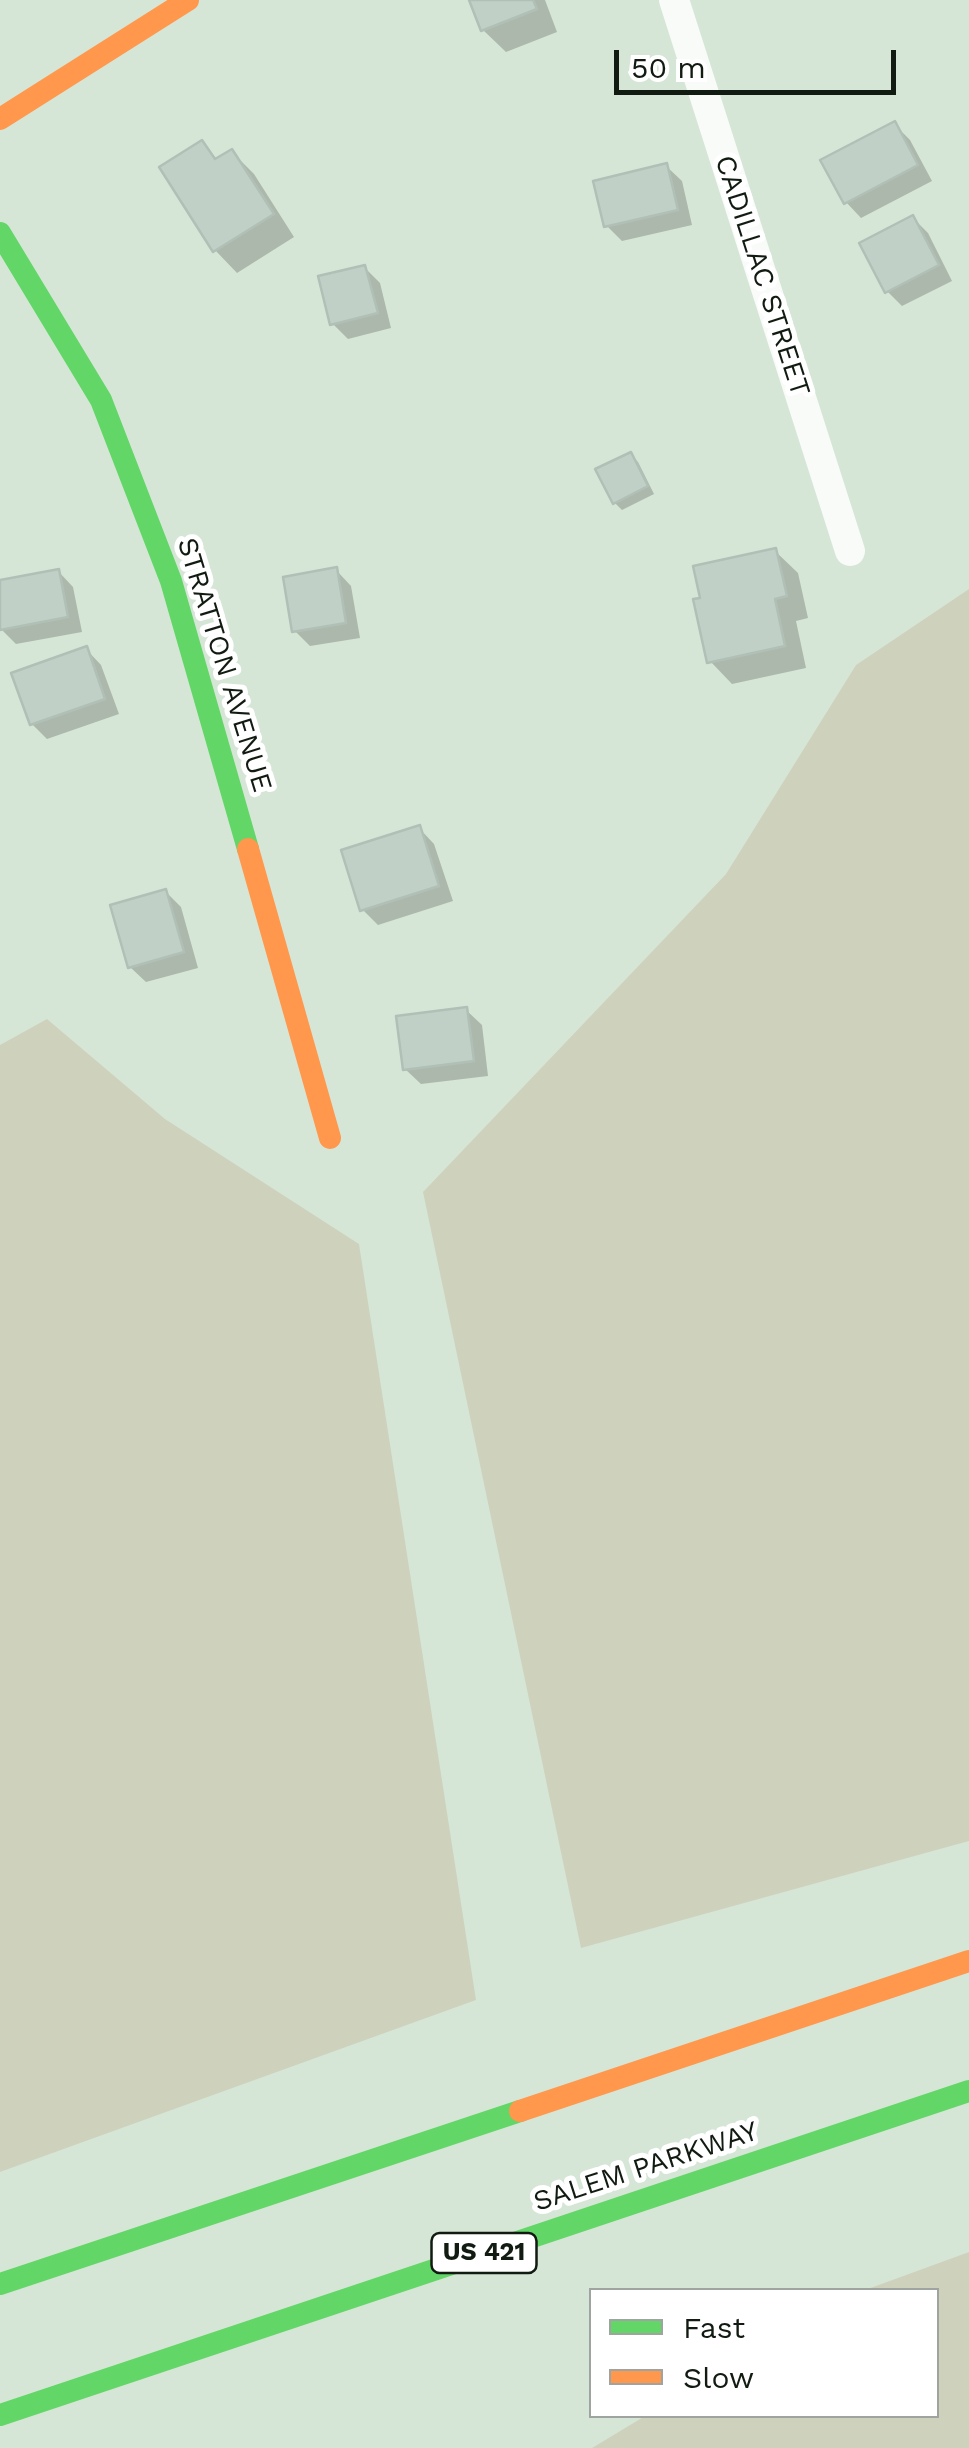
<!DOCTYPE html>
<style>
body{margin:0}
#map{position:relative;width:969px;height:2448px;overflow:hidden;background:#d6e6d6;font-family:"Work Sans",sans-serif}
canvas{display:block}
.legend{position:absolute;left:589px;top:2288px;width:350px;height:130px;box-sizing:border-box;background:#fff;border:2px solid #a0a4a0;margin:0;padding:12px 18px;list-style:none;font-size:30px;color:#111b11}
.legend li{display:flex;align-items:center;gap:20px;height:50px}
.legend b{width:50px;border:2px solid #a0a4a0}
.scale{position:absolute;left:614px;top:50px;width:282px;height:45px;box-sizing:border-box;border:5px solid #111b11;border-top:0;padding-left:12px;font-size:30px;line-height:35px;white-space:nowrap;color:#111b11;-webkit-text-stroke:8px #fff;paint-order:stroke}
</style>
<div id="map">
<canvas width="969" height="2448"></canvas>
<ul class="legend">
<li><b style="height:12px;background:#63d668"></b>Fast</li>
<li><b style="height:12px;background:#ff974d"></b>Slow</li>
</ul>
<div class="scale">50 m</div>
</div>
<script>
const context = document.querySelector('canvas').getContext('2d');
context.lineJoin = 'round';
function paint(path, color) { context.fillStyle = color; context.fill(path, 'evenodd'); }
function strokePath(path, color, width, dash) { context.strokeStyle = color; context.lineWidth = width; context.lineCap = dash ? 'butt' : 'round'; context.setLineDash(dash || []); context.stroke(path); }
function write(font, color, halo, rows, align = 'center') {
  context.font = font + ' "Work Sans",sans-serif'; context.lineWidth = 10; context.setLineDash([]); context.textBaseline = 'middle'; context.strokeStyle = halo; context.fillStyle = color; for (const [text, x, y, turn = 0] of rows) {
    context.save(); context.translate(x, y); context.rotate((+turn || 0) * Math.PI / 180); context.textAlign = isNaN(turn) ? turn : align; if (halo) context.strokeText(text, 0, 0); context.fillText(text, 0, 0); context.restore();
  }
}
const green = new Path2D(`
 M969,589V1841L581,1948L423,1192L726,874L856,665Z
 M47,1019L165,1119L359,1244L476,2000L0,2172V1045Z
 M969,2252V2448H592L645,2416H936V2290H865Z`);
const shadow = new Path2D(`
 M472,0H545L557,32L506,52L483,30Z
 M894,124L910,140L932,181L861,218L846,202Z
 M202,143L218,160L232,152L254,174L294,237L237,273L215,250Z
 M666,166L682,181L692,225L622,241L607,226Z
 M913,218L928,233L952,281L902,306L887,291Z
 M364,267L380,283L391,328L348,339L333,324Z
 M631,455L638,462L654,494L622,510L615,503Z
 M775,551L798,573L808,618L796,621L806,668L732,684L710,661Z
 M336,570L351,586L360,638L310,646L295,631Z
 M58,571L73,587L82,632L16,644L1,629L0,582Z
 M86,649L101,665L119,714L47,739L32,724Z
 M419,828L434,844L453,901L378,925L363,910Z
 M166,892L181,907L198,968L146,982L130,967Z
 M466,1010L482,1025L488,1076L421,1084L405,1069Z`);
const building = new Path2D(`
 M469,0H533L537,9L481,31Z
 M895,121L918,165L844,204L820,160Z
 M202,140L215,159L232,149L274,214L213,252L159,167Z
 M667,163L678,210L604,227L593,181Z
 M913,215L939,265L885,293L859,243Z
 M365,265L378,313L330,325L318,276Z
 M631,452L648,486L613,504L595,469Z
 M776,548L787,596L775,599L785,646L707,663L693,599L700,598L693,566Z
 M337,567L346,623L292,632L283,577Z
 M59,569L68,617L0,630V580Z
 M87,646L105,699L30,725L11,673Z
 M420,825L439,886L360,911L341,850Z
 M166,889L184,952L128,968L110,905Z
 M467,1007L474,1061L403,1070L396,1016Z`);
const street = new Path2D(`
 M674,0L850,551`);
const fast = new Path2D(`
 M0,233L101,400L171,581L248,849
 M0,2284L520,2111
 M0,2415L969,2091`);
const slow = new Path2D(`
 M0,119L188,0
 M248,849L330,1138
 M520,2111L969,1961`);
const shields = [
 [484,2253,105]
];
const shieldNames = [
 ["US 421",484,2253]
];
const streetNames = [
 ["CADILLAC STREET",762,276,72],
 ["STRATTON AVENUE",224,665,73],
 ["SALEM PARKWAY",646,2167,-18]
];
paint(green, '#ced2bd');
paint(shadow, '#0003');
paint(building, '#c1d0c6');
strokePath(building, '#b1c0b6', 2.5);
strokePath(street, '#f9fbf9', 30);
strokePath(fast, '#63d668', 22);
strokePath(slow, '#ff974d', 22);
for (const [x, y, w] of shields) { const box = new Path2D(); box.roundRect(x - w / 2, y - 20, w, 40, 8); context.fillStyle = '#fff'; context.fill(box); strokePath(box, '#111b11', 2.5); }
write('bold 25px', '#111b11', null, shieldNames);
write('28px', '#111b11', '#fff', streetNames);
</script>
